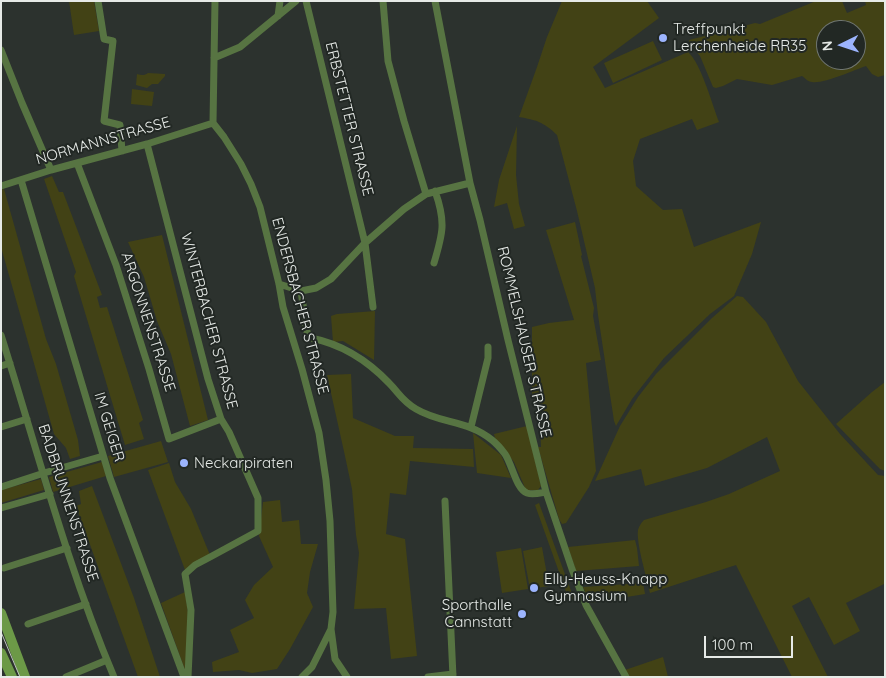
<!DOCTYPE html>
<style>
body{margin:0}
#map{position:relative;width:886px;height:678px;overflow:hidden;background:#2c322e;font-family:Quicksand,sans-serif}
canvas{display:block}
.frame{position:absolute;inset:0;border:2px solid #e6eae7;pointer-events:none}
.north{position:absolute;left:816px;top:20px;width:50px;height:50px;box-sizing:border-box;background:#222824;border:1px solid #707672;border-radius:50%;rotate:266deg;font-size:14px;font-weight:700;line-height:20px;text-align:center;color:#e6eae7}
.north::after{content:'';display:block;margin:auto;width:18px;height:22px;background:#9cb4fd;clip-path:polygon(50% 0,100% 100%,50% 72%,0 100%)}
.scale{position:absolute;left:704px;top:636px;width:89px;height:22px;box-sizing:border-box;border:2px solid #e6eae7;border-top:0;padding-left:6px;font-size:15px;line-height:18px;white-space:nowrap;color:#e6eae7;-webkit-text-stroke:4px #222824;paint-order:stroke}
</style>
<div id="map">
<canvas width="886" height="678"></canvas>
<div class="frame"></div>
<div class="north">N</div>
<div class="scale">100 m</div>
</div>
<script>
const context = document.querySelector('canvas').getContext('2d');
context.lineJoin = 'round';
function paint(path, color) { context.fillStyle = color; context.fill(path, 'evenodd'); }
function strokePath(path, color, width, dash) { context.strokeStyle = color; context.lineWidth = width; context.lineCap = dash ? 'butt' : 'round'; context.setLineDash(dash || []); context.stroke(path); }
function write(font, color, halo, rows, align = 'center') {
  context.font = font + ' Quicksand,sans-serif'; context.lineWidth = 4; context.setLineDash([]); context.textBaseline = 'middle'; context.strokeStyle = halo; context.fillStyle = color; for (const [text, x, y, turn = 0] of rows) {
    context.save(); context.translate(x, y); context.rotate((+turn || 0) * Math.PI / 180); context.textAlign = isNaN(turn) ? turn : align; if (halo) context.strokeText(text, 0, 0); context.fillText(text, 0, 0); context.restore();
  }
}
const green = new Path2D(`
 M69,1H94L99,31L74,35Z
 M562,1H647L659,18L593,67L605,88L688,52C701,63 712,104 719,122L697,130L692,119L640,139L633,161L636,186L663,210L682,209L694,247L761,222L752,254L734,296L710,314L664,358L632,399L616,426L614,421L598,315L595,288L577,211L557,135C544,122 536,120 519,117L537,67L547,37Z
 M816,1H842L847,13L866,5L865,1H885V75L878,77L872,74L866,66C854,70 824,84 812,82C808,82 805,78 802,76L772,85L737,79L723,86L716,88L713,87L700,56L689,43V40L755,23L760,24ZM826,30H856V60H826Z
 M653,41L662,60L613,83L604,63Z
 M148,73L165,74V76L158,84H152L147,88L136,85L137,74C141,75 144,76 148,73Z
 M132,89L154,92L152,106L131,104Z
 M517,126L516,175L519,204L525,226L514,229L507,203L494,207L499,180Z
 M52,176L59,192H63L102,295L97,297L100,308L107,307L143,420L139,423L144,439L125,445L74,276L76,272L44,179Z
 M4,189L46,339L56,364L78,440L80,456L70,459L66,448L54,434L1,247V190Z
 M575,222L582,255L581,256L594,308L593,316L601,360L586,363L596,471L589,487L566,523L562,524L559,519L538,447H541L539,396L532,395V327L549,323L574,320L546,230Z
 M162,235L208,420L190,426L171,354L157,321L144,277L128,242Z
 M737,296L743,297L766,322L798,381L840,434L878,475L885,476V585L884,584L846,603L860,631L834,645L809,597L792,606L828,677H792L736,565L650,593C647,578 636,543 638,530C639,526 641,523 644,520L706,502L729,494L780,471L767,437L707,468L645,486L641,469L595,481L620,426L638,397L656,374L712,318Z
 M375,311L374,360L343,341L333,342L331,316L337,314Z
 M351,374L353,418L395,436H414L413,448L473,449L474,467L410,461L406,495L390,493L386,534L405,539L417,656L391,659L386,608L354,609L359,553L356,535L352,489L345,456L327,375Z
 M885,382V471L880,469L836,424L872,392Z
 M527,426L541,486L538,490H526L514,462L495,438L494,434Z
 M473,433L501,455L511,478L477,473Z
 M161,441L168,462L114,477L108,456Z
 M102,462L106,476L53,492L49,477Z
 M169,463L175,482L191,509L210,555L185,570L148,470Z
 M41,479L44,490L1,503V490Z
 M92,486L134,598L160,677H138L76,506L81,504L79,491Z
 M280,500L282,522L299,520L301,544H318L310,572L307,593L313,607L290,649L277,669L252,673L239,670L213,672L212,662L239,652L230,630L254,618L245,600L254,585L273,567L259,536L263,502Z
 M539,503L574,599L569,600L535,505Z
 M635,540L637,548L639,566L576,571L568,547Z
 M542,547L549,586L530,589L523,551Z
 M521,548L528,589L502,593L496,552Z
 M643,583L645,594L590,603L583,587Z
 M185,592L188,612L186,673L161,603Z
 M663,657L668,677H629L625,670Z`);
const street = new Path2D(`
 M98,1L104,39L113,41L104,121L120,125L122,151
 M215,1L213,123L224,137L241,164L251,184L260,207L279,284L283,307L302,369L319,433L326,480L330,521L333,612L331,629L335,659L347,677
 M306,1L365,243L373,307
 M383,1L388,61L404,121L426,194
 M435,1L470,183L480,220L508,340L546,492L572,569L586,605L626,677
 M278,16L280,1
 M1,50L22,103L51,170
 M214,58L240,47L296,1
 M147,144L208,379L221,419L229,432L258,498V531L212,556L195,565L185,574L191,610L188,677
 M77,163L116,265L149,369L169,439L221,419
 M21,180L110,478L184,677
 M1,186L51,170L147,144L213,123
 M434,263C443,233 446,222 435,191
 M279,284L301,291L316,288L331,279L365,243L404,209L426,194L470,183
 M301,291L307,332L311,338C341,344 368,361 389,383C399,393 402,401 416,409C441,424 468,420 492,440C497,444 502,450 505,454C512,464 516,489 527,493C533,495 540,493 546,492
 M1,335C37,449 67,566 114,677
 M1,366L10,363
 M1,427L27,419
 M471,427L488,358V347
 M1,487L44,473L103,456
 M445,501L453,677
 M1,508L50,494
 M4,568L67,548
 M28,624L86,604
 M66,677L107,660
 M302,677L312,667L331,629
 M428,677L453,674`);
const secondary = new Path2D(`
 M1,613L25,677
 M1,653L12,677`);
const tram = new Path2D(`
 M1,632L20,677`);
const markers = [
 [663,38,5,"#9cb4fd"],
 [184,463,5,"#9cb4fd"],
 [534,588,5,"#9cb4fd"],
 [522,614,5,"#9cb4fd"]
];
const poiNames = [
 ["Treffpunkt",673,29],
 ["Lerchenheide RR35",673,46],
 ["Neckarpiraten",194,463],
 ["Elly-Heuss-Knapp",544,579],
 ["Gymnasium",544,596],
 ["Sporthalle",512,605,"right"],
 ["Cannstatt",512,622,"right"]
];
const streetNames = [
 ["ERBSTETTER STRASSE",349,119,76],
 ["NORMANNSTRASSE",103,141,-16],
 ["ENDERSBACHER STRASSE",300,306,75],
 ["WINTERBACHER STRASSE",209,321,75],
 ["ARGONNENSTRASSE",148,322,72],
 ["ROMMELSHAUSER STRASSE",524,342,77],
 ["IM GEIGER",109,427,73],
 ["BADBRUNNENSTRASSE",68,503,72]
];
paint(green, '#424215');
strokePath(street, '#577442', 7);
strokePath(secondary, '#6c9947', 10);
strokePath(tram, '#bfc4c1', 1);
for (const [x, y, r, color] of markers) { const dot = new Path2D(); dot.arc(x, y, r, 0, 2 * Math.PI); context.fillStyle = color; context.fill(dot); strokePath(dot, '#222824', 2); }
write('15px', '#e6eae7', '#222824', poiNames, 'left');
write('15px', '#e6eae7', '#222824', streetNames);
</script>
